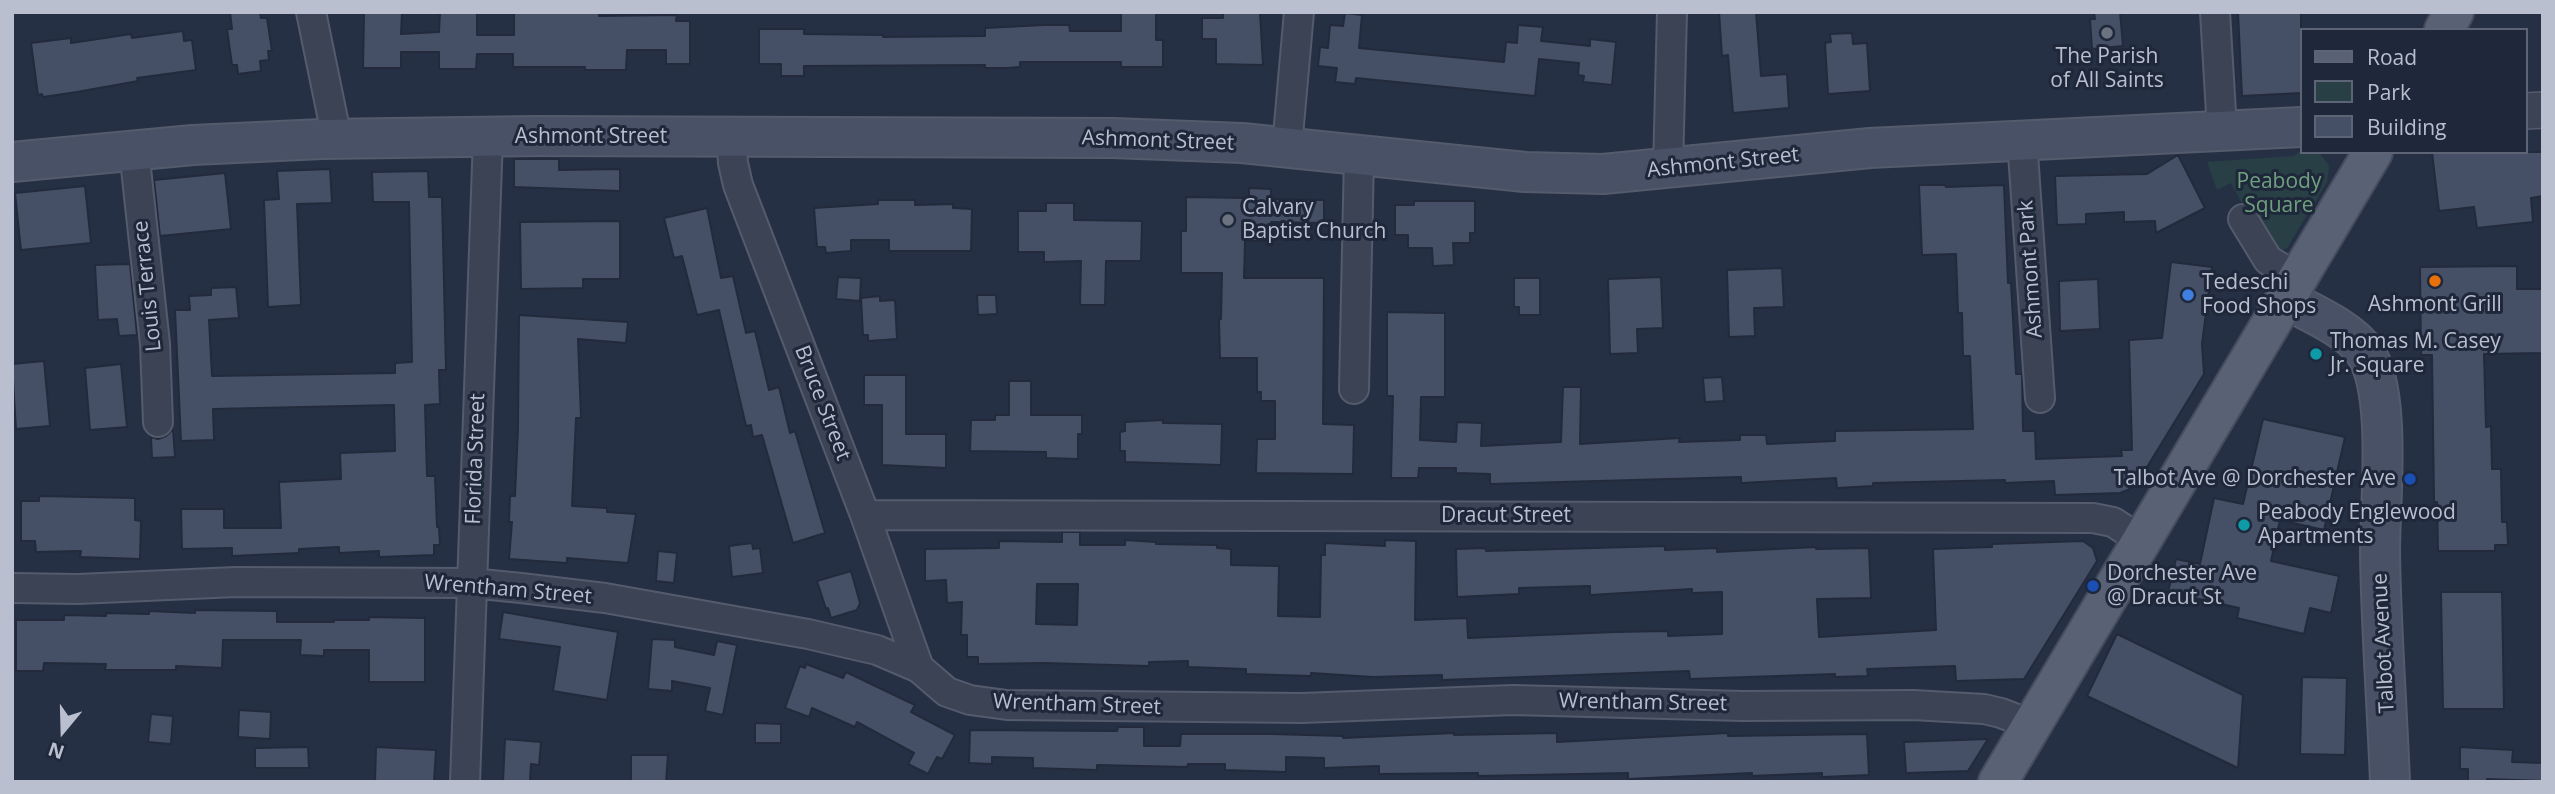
<!DOCTYPE html>
<style>
body{margin:0}
#map{position:relative;width:2555px;height:794px;overflow:hidden;background:#263045;font-family:"Open Sans",sans-serif}
canvas{display:block}
.frame{position:absolute;inset:0;border:14px solid #b9bfce;pointer-events:none}
.legend{position:absolute;left:2300px;top:28px;width:228px;height:126px;box-sizing:border-box;background:#1f283a;border:2px solid #5d6475;margin:0;padding:9px 12px;list-style:none;font-size:21px;color:#b9bfce}
.legend li{display:flex;align-items:center;gap:14px;height:35px}
.legend b{width:35px;border:2px solid #5d6475}
.north{position:absolute;left:28px;top:696px;width:70px;height:70px;-webkit-text-stroke:5px #1f283a;paint-order:stroke;rotate:199deg;font-size:19px;font-weight:700;line-height:28px;text-align:center;color:#b9bfce}
.north::after{content:'';display:block;margin:auto;width:24px;height:32px;background:#b9bfce;clip-path:polygon(50% 0,100% 100%,50% 72%,0 100%)}
</style>
<div id="map">
<canvas width="2555" height="794"></canvas>
<div class="frame"></div>
<ul class="legend">
<li><b style="height:9px;background:#596274"></b>Road</li>
<li><b style="height:19px;background:#293f46"></b>Park</li>
<li><b style="height:19px;background:#455067"></b>Building</li>
</ul>
<div class="north">N</div>
</div>
<script>
const context = document.querySelector('canvas').getContext('2d');
context.lineJoin = 'round';
function paint(path, color) { context.fillStyle = color; context.fill(path, 'evenodd'); }
function strokePath(path, color, width, dash) { context.strokeStyle = color; context.lineWidth = width; context.lineCap = dash ? 'butt' : 'round'; context.setLineDash(dash || []); context.stroke(path); }
function write(font, color, halo, rows, align = 'center') {
  context.font = font + ' "Open Sans",sans-serif'; context.lineWidth = 6; context.setLineDash([]); context.textBaseline = 'middle'; context.strokeStyle = halo; context.fillStyle = color; for (const [text, x, y, turn = 0] of rows) {
    context.save(); context.translate(x, y); context.rotate((+turn || 0) * Math.PI / 180); context.textAlign = isNaN(turn) ? turn : align; if (halo) context.strokeText(text, 0, 0); context.fillText(text, 0, 0); context.restore();
  }
}
const green = new Path2D(`
 M2301,151L2319,152L2329,166L2327,182L2287,248L2282,250C2258,235 2245,208 2231,183L2217,190L2207,162L2293,156Z`);
const building = new Path2D(`
 M230,12H260L261,18H267L272,51H268L269,60L260,61L261,71L238,74L237,65H232L227,29H232Z
 M364,12H402L401,34L439,32L440,12H477V35H514V12H599V16L677,15L676,21H690V64H666V50H627L626,70H585V67H513V54H477L476,69H439V52H401V68H363Z
 M1121,12H1156V40H1163V67H1121V62H1020V67L1008,68H985V65L804,66V76H781V64H759V29H804V34L883,35V37L985,36V28L1044,25H1069L1070,31H1121Z
 M1223,12H1260L1263,65L1216,64V39H1202V18H1223Z
 M1719,12H1756L1761,76L1787,74L1789,108L1733,113L1728,55L1722,56Z
 M2094,12H2120L2123,46L2092,49L2090,19H2095Z
 M2238,12H2301V93L2242,96Z
 M1345,13L1362,15L1359,48L1504,62L1506,42L1517,43L1518,25L1543,27L1541,41L1590,46V39L1616,42L1612,85L1583,82L1584,76L1578,75L1579,63L1539,59L1535,96L1356,78L1355,84L1335,82L1337,68L1318,66L1320,47L1328,48L1330,25L1343,26Z
 M183,31L184,41L192,40L196,70L137,78L138,81L77,92L43,97L42,94L38,95L31,43L71,38V43L131,34L132,38Z
 M1852,33L1853,44L1867,43L1870,91L1828,94L1825,43L1831,42L1830,34Z
 M2432,152H2543V196L2531,198L2533,222L2477,228L2474,207L2439,211Z
 M2178,155L2205,208L2156,233L2155,221L2124,222V212L2086,214V224L2057,225L2055,176L2147,174Z
 M514,159H559V170L620,169V191L514,187Z
 M330,169L332,203L297,204L301,305L268,307L264,200L279,199L277,171Z
 M428,171L429,197H442L446,370H439L440,404L425,405L427,476H435L437,527H439L440,545H434V555L379,557V551L339,553V547L299,549V553L232,556V548L182,549L181,509H224V528H281L279,482L341,479L340,453L395,451L394,405L213,409L214,440L181,441L175,310H190L189,296L211,295V288L236,287L239,318L209,320L212,376L395,373V363L412,362L409,202H373L372,172Z
 M225,173L231,229L160,236L154,180Z
 M1919,185H1945L1946,187L2004,185L2008,283H2011L2016,374H2022L2023,431H2035L2036,459L2122,456L2121,450H2132L2129,340L2162,338L2171,262L2212,267L2202,344L2204,374L2136,485L2130,489L2120,493L2055,495L2054,481L2005,483V480L1873,483V486L1837,488L1836,478L1741,483V477L1490,484V474L1456,473V468H1419L1418,478H1391L1393,396H1387V312L1445,313V397H1421L1420,440L1456,442L1457,422L1482,423L1481,446L1561,442L1563,387H1581L1580,444L1680,438L1679,442L1740,440V435H1766L1767,444L1835,441V431L1973,429L1970,356H1963L1962,313H1958L1956,254L1922,255Z
 M85,186L91,243L21,250L15,193Z
 M1249,188L1271,189V199L1324,200V223L1271,222V241H1245L1244,278H1324L1323,424L1354,425L1353,474L1256,473L1257,439H1275V401H1261V392H1257V358H1220L1219,319H1221L1222,273H1181V231H1186V197L1249,198Z
 M878,200H915V205L953,204V208L972,209L971,251H889V240H851V251L826,253L825,247H817L814,208L878,204Z
 M1414,201H1475V233H1470V243H1453L1454,265L1433,266L1432,248H1408V235H1395V205H1414Z
 M1046,203H1074V220L1142,221L1141,261H1106L1105,305H1080L1081,261L1044,262V252H1018V211H1046Z
 M707,208L721,278L733,276L746,333L755,331L769,390L779,387L790,433L795,431L825,533L793,543L762,435L753,437L751,425L746,426L719,310L697,315L682,256L674,258L664,218Z
 M620,221V279H583V288L521,289L520,222Z
 M130,264L137,335L119,336L117,319L98,320L95,265Z
 M2517,266V289H2543V353L2484,354L2486,427L2491,426L2492,469H2501L2502,522H2507L2508,545H2495V551H2438L2437,502H2434L2432,355H2421L2420,267Z
 M1782,268L1784,307L1754,308L1755,336L1729,337L1727,270Z
 M838,277L861,278L860,301L836,299Z
 M1661,277L1663,328L1637,329L1638,353L1610,354L1608,279Z
 M1514,278H1540V315H1519V307H1514Z
 M2098,279L2100,329L2060,331L2059,281Z
 M977,295H996L997,314L978,315Z
 M880,296V301L895,300L897,339L868,341V335H863L861,298Z
 M519,315L628,322L626,343L578,339L581,418H576L572,506L607,508V512L636,514L628,563L567,558V563L509,559L512,522H509L510,496H515L518,428Z
 M44,361L50,426L16,429L12,364Z
 M121,364L127,427L90,430L85,368Z
 M864,375H906V434H946V468L882,465V405H864Z
 M1722,377L1724,401L1705,402L1703,378Z
 M1009,381H1031V415H1082V434H1078V459L1046,458V452L970,451L971,420H995V415H1009Z
 M2263,419L2345,437L2324,530L2280,520L2271,561L2339,576L2331,613L2310,608L2304,634L2237,618L2239,608L2168,592L2176,559L2200,564L2214,498L2243,504Z
 M1163,420V423L1222,424L1221,465L1125,462V451H1120V432L1125,431V422Z
 M173,429L175,457L152,458L151,437L158,439L166,436Z
 M39,496L135,498V520L141,521L140,559L80,557L81,551L36,552L35,541H21V501H39Z
 M1062,532H1080V545H1125V540L1156,542V544L1217,545V548L1231,549V565L1279,566L1278,616L1320,617L1321,555H1325V543L1385,546V540L1416,541L1415,620L1467,618L1468,638L1615,632L1668,631V636L1722,634V592L1692,593V589L1590,595V586L1519,588V594L1457,597L1456,549L1485,548L1486,551L1665,546V550L1717,548V552L1816,547V549L1869,548L1871,598L1817,599L1819,637L1936,630L1933,549L1992,547V544L2083,541L2093,548L2097,561L2024,679L1956,681L1955,666L1867,669L1868,676L1835,677V674L1690,679L1689,671L1442,680V675L1373,677L1311,673V676L1246,674V669L1188,667V661L1149,662V666L1044,663L978,664V657H967V635H961L962,602L947,603L946,580L925,581V549L999,548V541L1062,542ZM1037,584H1078L1077,625L1036,624Z
 M752,543L753,549L760,548L763,573L732,577L729,546Z
 M658,551L677,553L674,583L656,581Z
 M851,571L860,603L857,610L831,618L828,608L826,609L817,581Z
 M2441,592H2502L2504,709H2443Z
 M195,610L277,611V622H334V620H369V617L425,618V682H369V650H324V656L300,655L301,640H223L222,668L176,666V670H105L106,664L44,663L43,671H16V620H64V615L106,616V613L149,614V611L195,613Z
 M503,612L618,632L607,700L553,691L560,647L499,639Z
 M2117,634L2243,695L2238,768L2087,696Z
 M652,639L675,640V647L714,655L717,641L737,645L723,715L705,711L710,688L672,681V691L648,689Z
 M806,664L843,678L846,672L915,705L911,712L955,735L942,759L937,757L928,774L908,764L914,753L857,722L855,727L812,708L809,717L785,708L800,666L805,668Z
 M2302,677L2347,678L2345,755L2300,754Z
 M239,710L271,712L270,739L238,737Z
 M151,714L173,716L171,744L148,742Z
 M755,723L781,724V743H755Z
 M1118,727H1144V746H1180L1181,734H1271L1343,736V738L1454,733V735L1557,733V742L1728,733V736L1867,734L1869,775L1822,777V773L1752,776V773L1628,779V773L1478,776V773L1379,774V766L1324,768V758L1286,757V772L1225,770V764H1188L1187,767L1097,765V770L1033,768V758L992,757V764L969,763L970,730L1117,731Z
 M505,739L541,742L539,765L531,764L530,782H503Z
 M1988,739L1968,771L1906,773L1904,742Z
 M308,747L309,768H255V748Z
 M376,747L436,750L434,782H375Z
 M2460,747L2513,750L2512,762L2543,763V781L2487,779V782H2468V769H2460Z
 M631,755H668L666,782H631Z`);
const minor = new Path2D(`
 M311,12L337,139
 M2215,12L2222,130
 M731,137L733,163L738,185L865,515L919,668
 M2022,139L2040,398
 M1287,147L1299,12
 M134,150L155,344L158,422
 M1668,169L1672,12
 M2243,219L2268,260L2298,278
 M1354,389L1359,155
 M865,515L2093,518L2113,522L2142,541
 M12,588L78,589L236,582L471,583L521,588L605,598L808,634L877,650L919,668L947,692L970,700L1007,705L1302,708L1513,700L1743,706L1913,705L1984,709L2001,713L2032,725
 M465,782L488,137`);
const tertiary = new Path2D(`
 M2525,111L2543,110`);
const secondary = new Path2D(`
 M12,162L193,145L322,139L536,136L1113,138L1242,143L1525,172L1603,174L1870,148L2301,127
 M2285,299C2309,312 2350,329 2365,352C2392,392 2380,501 2380,552C2381,628 2387,705 2390,782`);
const primary = new Path2D(`
 M2444,30L2454,12
 M1998,782L2373,152`);
const markers = [
 [2107,33,7,"#6b7280"],
 [1228,220,7,"#6b7280"],
 [2435,281,7,"#e8710a"],
 [2188,295,7,"#3f7fe0"],
 [2316,354,7,"#0f9aa8"],
 [2410,479,7,"#1a4fb4"],
 [2244,525,7,"#0f9aa8"],
 [2093,586,7,"#1a4fb4"]
];
const poiNames = [
 ["The Parish",2107,57,"center"],
 ["of All Saints",2107,81,"center"],
 ["Calvary",1242,208],
 ["Baptist Church",1242,232],
 ["Tedeschi",2202,283],
 ["Food Shops",2202,307],
 ["Ashmont Grill",2435,305,"center"],
 ["Thomas M. Casey",2330,342],
 ["Jr. Square",2330,366],
 ["Talbot Ave @ Dorchester Ave",2396,479,"right"],
 ["Peabody Englewood",2258,513],
 ["Apartments",2258,537],
 ["Dorchester Ave",2107,574],
 ["@ Dracut St",2107,598]
];
const streetNames = [
 ["Ashmont Street",591,137],
 ["Ashmont Street",1158,141,2],
 ["Ashmont Street",1723,163,-6],
 ["Ashmont Park",2031,269,-94],
 ["Louis Terrace",148,286,-96],
 ["Bruce Street",822,403,69],
 ["Florida Street",476,459,-88],
 ["Dracut Street",1506,516],
 ["Wrentham Street",508,590,5],
 ["Talbot Avenue",2384,643,-93],
 ["Wrentham Street",1643,703,1],
 ["Wrentham Street",1077,705,2]
];
const parkNames = [
 ["Peabody",2279,182],
 ["Square",2279,206]
];
paint(green, '#293f46');
paint(building, '#455067');
strokePath(building, '#222a3c', 2);
strokePath(minor, '#545b6c', 32);
strokePath(tertiary, '#545b6c', 38);
strokePath(secondary, '#545b6c', 42);
strokePath(primary, '#454c5e', 42);
strokePath(minor, '#3b4354', 28);
strokePath(tertiary, '#3b4354', 35);
strokePath(secondary, '#495167', 38);
strokePath(primary, '#596274', 38);
for (const [x, y, r, color] of markers) { const dot = new Path2D(); dot.arc(x, y, r, 0, 2 * Math.PI); context.fillStyle = color; context.fill(dot); strokePath(dot, '#1f283a', 2.5); }
write('21px', '#b9bfce', '#1f283a', poiNames, 'left');
write('21px', '#b9bfce', '#1f283a', streetNames);
write('21px', '#6f9f7f', '#1f283a', parkNames);
</script>
